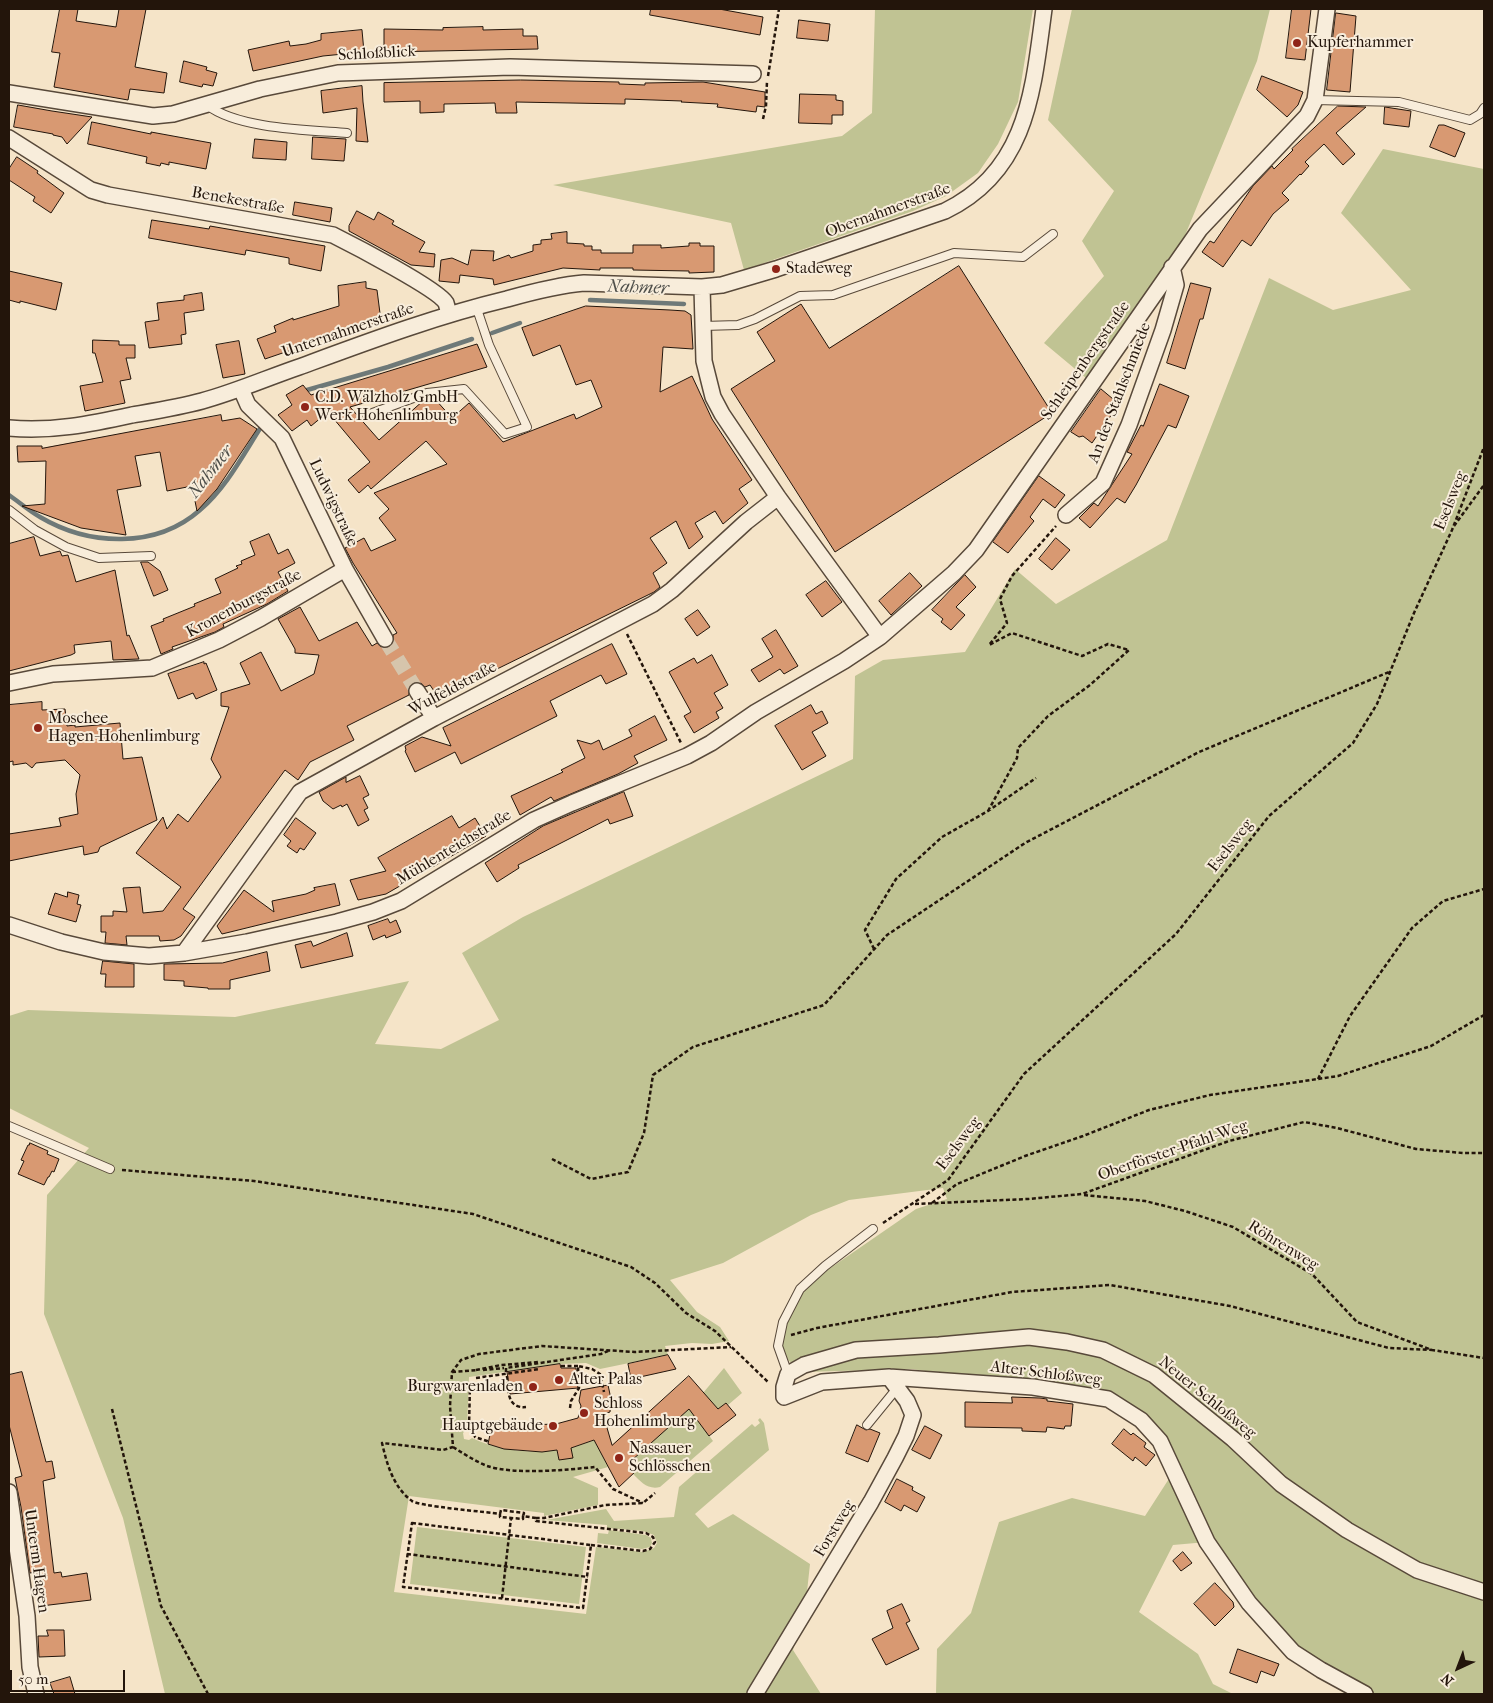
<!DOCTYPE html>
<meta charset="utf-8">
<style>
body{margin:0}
#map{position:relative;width:1493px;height:1703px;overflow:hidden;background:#f5e4c8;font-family:"IM FELL French Canon",serif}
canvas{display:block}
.frame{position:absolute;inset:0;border:10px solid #23150b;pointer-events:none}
.north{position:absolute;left:1433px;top:1643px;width:50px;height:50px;-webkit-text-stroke:4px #f8eddb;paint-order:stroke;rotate:223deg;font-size:14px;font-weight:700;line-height:20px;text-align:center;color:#23150b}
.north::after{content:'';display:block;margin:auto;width:18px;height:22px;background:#23150b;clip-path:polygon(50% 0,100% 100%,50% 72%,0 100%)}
.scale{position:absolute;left:10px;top:1670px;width:115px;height:22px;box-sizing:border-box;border:2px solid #23150b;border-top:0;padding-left:6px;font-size:15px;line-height:18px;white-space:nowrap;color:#23150b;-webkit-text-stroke:4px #f8eddb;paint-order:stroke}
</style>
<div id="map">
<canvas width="1493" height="1703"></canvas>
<div class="frame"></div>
<div class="north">N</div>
<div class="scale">50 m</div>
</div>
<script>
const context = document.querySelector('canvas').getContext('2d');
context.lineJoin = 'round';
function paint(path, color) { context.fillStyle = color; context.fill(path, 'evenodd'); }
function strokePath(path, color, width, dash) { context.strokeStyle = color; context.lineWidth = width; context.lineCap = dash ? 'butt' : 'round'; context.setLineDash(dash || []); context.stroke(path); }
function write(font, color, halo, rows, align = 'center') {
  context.font = font + ' "IM FELL French Canon",serif'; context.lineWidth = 4; context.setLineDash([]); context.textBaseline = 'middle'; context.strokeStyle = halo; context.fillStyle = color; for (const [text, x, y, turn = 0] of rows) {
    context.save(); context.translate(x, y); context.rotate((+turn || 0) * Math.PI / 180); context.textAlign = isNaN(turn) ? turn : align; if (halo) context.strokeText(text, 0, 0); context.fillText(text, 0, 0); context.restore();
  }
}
const green = new Path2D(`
 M875,9H1033L1018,102L998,144L978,173L946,196L913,211L744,270L731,223L553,185L842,136L872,113Z
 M1072,9H1270L1257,61L1172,267L1092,383L1044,343L1104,276L1082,241L1114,191L1048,120Z
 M1383,149L1484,169V1694H1365L1293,1652L1207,1542L1173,1545L1139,1612L1198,1654L1213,1684L1233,1694H1023L1018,1693L1013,1694H936L937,1649L971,1613L999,1522L1072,1498L1145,1516L1174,1471L1160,1441L1108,1399L912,1369L804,1372L781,1355L782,1331L794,1303L813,1280L916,1209L947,1199L943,1188L849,1200L811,1215L723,1263L670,1280L697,1312L720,1327L729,1341L712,1344L692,1343L665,1346L668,1355L600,1369L586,1363L560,1364L469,1377L467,1429L463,1433L464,1439L469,1440L472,1438C498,1450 529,1454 557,1450L559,1460L571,1448L595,1440L608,1467L573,1477L598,1488V1505L544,1516V1513L409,1496L394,1592L586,1614L596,1547L643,1552L654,1548L657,1543L654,1535L643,1531L607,1528V1525L546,1520L606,1509L614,1521L674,1517L679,1487L752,1424L755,1427L760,1423L758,1420L760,1418L764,1423L769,1450L695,1514L708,1528L733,1514L810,1564L806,1601L793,1650L821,1694H165L123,1518L44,1314L47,1195L89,1148L9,1108V1016L28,1010L235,1017L409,981L375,1044L441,1049L499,1020L462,953L523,917L853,759L855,676L883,660L965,652L1015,569L1056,604L1167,540L1269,278L1333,310L1411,290L1341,213Z
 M724,1368L742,1393L728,1405L726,1403L700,1423L713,1441L660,1487C648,1490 641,1482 633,1474L636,1471L631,1461L703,1393Z
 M417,1527L586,1547L579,1604L410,1584Z
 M609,1530L646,1535L651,1538L652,1543L650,1547L642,1549L597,1543L598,1533L608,1534Z`);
const stream = new Path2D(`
 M590,300L684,304
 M492,333L520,323
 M307,390L388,367L472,339
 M9,495C19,502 29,511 40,517C89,546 156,549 200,510C226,488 243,455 261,427`);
const building = new Path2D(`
 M60,9H78L76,21L116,27L119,9H146L135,67L167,73L164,93L130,89L128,100L54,87L60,53L52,52Z
 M651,9H719L763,17L760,35L650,15Z
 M1292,9H1311L1305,60L1286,58Z
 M1336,13L1356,16L1350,92L1327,90Z
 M799,20L830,24L828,41L797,38Z
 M483,27V30L523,29V36H537L538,49L384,52V29L443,30V28Z
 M362,30L364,52L323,56L253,71L248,50L289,41L290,46L306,44L321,40V34Z
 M184,61L207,67L206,70L217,73L213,86L203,84L202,87L180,82Z
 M1262,76L1303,92L1298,105L1287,117L1257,90Z
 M521,80L619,82V84L645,85V83L703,82L765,92V107L757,106L756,112L717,107L718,104L681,102L682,101L625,99V104L516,102L517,113H496L495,103L444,104V112L420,113V101L384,102V83Z
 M362,86L363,102L368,142L356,141L357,108L323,113L321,91Z
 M800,94L836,95V100L843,101V115H832V124L799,123Z
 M18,105L52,111L92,117L67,144L62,137L53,135V134L14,127Z
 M1338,106L1366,107L1336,133L1355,154L1343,165L1324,144L1305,162L1309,166L1301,175L1300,174L1282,193L1289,200L1273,214L1251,246L1242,240L1223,267L1202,252L1210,241L1214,243L1253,186L1272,166L1274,169L1293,150L1292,149Z
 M1385,107L1411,111L1409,127L1384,124Z
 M92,122L151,134V132L211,143L206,169L169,162V165L161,163L160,166L146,163L147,157L88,144Z
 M1439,125H1444L1465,133L1455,157L1430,147Z
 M313,137L346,139L344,161L312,159Z
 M255,139L287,142L286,160L253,158Z
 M17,157L38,171L37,173L64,193L51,213L33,201L35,197L9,180V169Z
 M295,202L332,208L330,222L293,215Z
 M357,211L374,220L378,212L394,221L392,224L425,242L419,252L435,254L434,267L411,265L349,231V226Z
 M152,220L209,229L210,226L325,246L321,271L289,264V258L246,250L245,255L149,238Z
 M567,232V243L584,244V246H592V250H601V253H633V245H661V248L689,246V243H700V246H714V272L689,273V271L633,270V268H600V270L563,268L494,285L493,279L460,275L459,283L439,281L441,260L452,258L468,265L471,250L494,251L493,261L509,255L511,258L533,251V245L541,244V240L552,239L551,234Z
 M959,266L1052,413L835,552L731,389L775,361L757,332L801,304L829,348Z
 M9,271L62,283L56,310L20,301V303L9,300Z
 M366,282V288L377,290L381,321L369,325L337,330L338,334L265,359L257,339L276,332L274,326L293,318V320L339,306L338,286Z
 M1191,283L1211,288L1203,319H1200L1185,369L1167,363Z
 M202,293L204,310L184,313L186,334L181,335L182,344L149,348L145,322L159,320L157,303L184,300V296Z
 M586,306L670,310L685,311L691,315L693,349L663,347L660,392L692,376L712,419L752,480L739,489L748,503L723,524L715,511L695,523L703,537L689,549L676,521L650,538L667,563L653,573L660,587L654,592L442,696L436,694L430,685L425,687L421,683H412L409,687V695L347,726L354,740L310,762L298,780L285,770L183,909L195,917L181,936L174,940L160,941L159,936H126L127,945L105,943L106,932H101V916H113V911L127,912L123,888L140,887L143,913L163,911L181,887L136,853L163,817L167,829L178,814L188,822L221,777L211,759L229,707L221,706V693L250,684L240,663L261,652L281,691L314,674L319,655L295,653V649L278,619L300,607L319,641L357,622L372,646L377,643L381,647H389L393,643V635L397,633L353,563L345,548L364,538L371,551L396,540L379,518L389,509L374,493L447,464L426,441L371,489L368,485L359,493L348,480L370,462L328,412L311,426L307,420L292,431L278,415L292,405L286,395L303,385L311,395L477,344L487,367L350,407L379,440L424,400L434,398L452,418L469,403L503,442L574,414L576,419L602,407L591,380L576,385L560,345L533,356L522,328Z
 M93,340L119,341V345H135V358H126L131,379L120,381L125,403L85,411L80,386L103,382L95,353H93Z
 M239,341L245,374L223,378L216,345Z
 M1160,384L1189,396L1176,428L1168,425L1136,485L1125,503L1117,498L1090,528L1079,518L1094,503L1098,506L1132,454L1127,452L1141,425L1143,426Z
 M1101,389L1119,404L1092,443L1083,436L1079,437L1071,432Z
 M221,415L222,421L240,418L257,429L217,489L197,511L192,486L167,491L160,452L135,456L141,486L117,490L126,535L81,528L22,506L45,504L46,461L18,462L17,446H42V448Z
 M1039,476L1065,495L1055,508L1043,499L1030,517L1034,521L1008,553L993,542Z
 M269,534L278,554L288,549L295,563L278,572L288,591L267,604L223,624L224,627L215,632L172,647L173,649L161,654L151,626L164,621L163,619L195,606L194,604L221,593L215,579L238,568L236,566L242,564L241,561L255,555L250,542Z
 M34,537L40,556L60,551L62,556L68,555L76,582L115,570L127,636L129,635L139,659L113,660L111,641L74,645L75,653L71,655L9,671V544Z
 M1056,538L1070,550L1052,570L1039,559Z
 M141,562H148L160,571L168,590L154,596Z
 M910,573L922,586L891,615L879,601Z
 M965,575L976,587L956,607L965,615L951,630L941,622L943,619L932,610Z
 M826,581L842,602L822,617L806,595Z
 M698,610L710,627L697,636L685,619Z
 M776,630L798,666L784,674L780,669L759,682L751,670L773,657L762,639Z
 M612,644L627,674L606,684L601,675L550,701L557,716L461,764L455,752L415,772L405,751L406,750L405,746L422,737L451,746L443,728Z
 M712,655L728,685L714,693L723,708L716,712L719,718L694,733L684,716L691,712L669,672L694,658L697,663Z
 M204,662V664L206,663L217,690L196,699L193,693L178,699L168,674Z
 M42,702V710L65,709L67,726L75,725V727L120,723L123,759L142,757L157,820L100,847L98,852L84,855L83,846L9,861V834L61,826L59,818L78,814L76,794L80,775L65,760L36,763L32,768L26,763L13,765V761L9,762V705Z
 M811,705L816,714L822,711L828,723L812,732L826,756L802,770L775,726Z
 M655,716L667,740L634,756L638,763L618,774L554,801L551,797L520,815L511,796L563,772L561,770L585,758L577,740L591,744L599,740L603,750L632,736L629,730Z
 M360,776L369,795L363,798L368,808L364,810L369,820L358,826L347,804L342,807L341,805L333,809L323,801L319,792L346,777V782Z
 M624,792L633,816L610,824L608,819L518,865L519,868L497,882L485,863L543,826Z
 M452,816L459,828L475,818L486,836L386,894L358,900L350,880L386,871L378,858Z
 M296,818L316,833L304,850L300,848L297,853L287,846L291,841L284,835Z
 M335,884L340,905L222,934L217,926L244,890L274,912L272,901L306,894L315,890L314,888Z
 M68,892L79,895L77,904L81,905L76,922L48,914L55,893L67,897Z
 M388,919L390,923L396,920L401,932L386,938L385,935L373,940L368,926Z
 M347,933L353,956L301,968L295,945L311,941L313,946Z
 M267,952L270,971L230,980V989H208V988L184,986V981L164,980V964L222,963Z
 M103,961L134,964V987H105L106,974H101Z
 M30,1143L48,1151L47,1154L59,1159L54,1172L52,1171L49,1177H48L44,1185L18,1174L24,1161L21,1160L28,1145H29Z
 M668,1355L676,1369L631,1379L628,1364Z
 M560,1364L561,1368H576L578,1388L510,1394L507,1372Z
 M22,1372L46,1462L52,1461L55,1478L43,1481L54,1573L61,1572L62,1577L87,1573L91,1600L41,1606L37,1572L30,1573L21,1507L15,1478L22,1476L9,1425V1375Z
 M689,1376L718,1409L726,1403L736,1415L709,1436L689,1409L631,1461L636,1471L619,1487L594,1440L571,1448L573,1458L559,1460L557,1450L542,1452L504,1449L488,1444L492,1425L498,1426L499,1421L526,1425L556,1424L578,1418L581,1406L579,1401L581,1390L608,1385L611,1399L610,1412L603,1414L612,1445Z
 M1012,1397L1040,1398L1047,1399V1401L1073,1404L1071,1426H1065L1064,1429L1047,1427L1046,1432L1022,1431V1428L965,1427V1402L1012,1403Z
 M857,1425L866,1430L870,1429L880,1433L868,1462L846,1453Z
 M925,1426L942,1435L930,1459L912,1450Z
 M1124,1429L1131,1435L1133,1433L1146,1443L1144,1447L1155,1455L1146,1466L1135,1457L1133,1461L1112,1444Z
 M897,1479L913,1487L912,1490L925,1497L917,1512L904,1505L901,1511L885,1502Z
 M1183,1552L1192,1563L1181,1571L1173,1561Z
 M1215,1583L1233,1602L1234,1607L1215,1626L1194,1604Z
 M902,1604L910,1621L906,1623L919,1649L886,1665L872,1639L893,1628L887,1611Z
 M47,1630H64L65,1656L39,1657L38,1636H48Z
 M1238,1649L1279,1664L1274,1676L1261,1671L1257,1683L1230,1673Z
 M70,1677L75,1694H54L50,1683Z`);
const streetTunnel = new Path2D(`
 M385,639L417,691`);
const path = new Path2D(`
 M768,76L779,9
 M763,119L766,106L767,81
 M1454,526L1484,485
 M627,634L681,743
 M988,811L1017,758L1018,748L1048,716L1090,685L1129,650L1108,644L1082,656L1012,633L989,645L1007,623L1000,599L1012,576L1056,526
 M874,949L865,930L896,879L942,837L988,811L1036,778
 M1318,1079L1350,1016L1412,928L1443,901L1484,889
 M552,1159L591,1179L628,1172L644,1133L653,1075L693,1047L824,1005L887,935L1025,843L1199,752L1389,672
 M122,1170L254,1181L473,1214L631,1267L655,1283L686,1313L715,1331L769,1383
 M1084,1195L1145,1201L1185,1211L1233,1227L1312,1274L1357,1322L1432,1350L1484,1358
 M932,1203L957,1184L1025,1156L1083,1136L1149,1110L1210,1095L1338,1076L1431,1046L1484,1015
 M915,1204L1028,1199L1082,1194L1229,1141L1304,1122L1337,1128L1416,1149L1463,1153H1484
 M883,1223L948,1180L1024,1074L1176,934L1269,816L1353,743L1377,704L1414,613L1452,530L1484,447
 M791,1335L817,1328L1012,1292L1110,1285L1230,1306L1389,1348L1432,1350
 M561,1366H578
 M476,1370L501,1365L539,1362
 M483,1370L504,1368
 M452,1372L478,1370
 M506,1372V1368L601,1354L608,1351
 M507,1376C508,1390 507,1409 526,1407
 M476,1378L540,1369
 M470,1384L469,1427L474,1431L475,1437L490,1442
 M570,1408L571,1401L579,1388L578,1366L592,1369L600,1374L604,1392
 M112,1409L161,1606L208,1694
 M453,1447C464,1454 475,1461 487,1466C515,1475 565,1470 595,1467L613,1489L643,1503
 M500,1514L501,1510L524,1513L523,1516
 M536,1518L523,1516V1519L500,1517V1514C488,1512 417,1506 412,1501C393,1487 387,1464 382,1443L443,1450L453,1447L450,1406L452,1372L461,1360L479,1354L542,1346L635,1352L731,1347
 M412,1523L591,1545L583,1608L403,1587Z
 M591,1545L643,1551L650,1549L655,1542L653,1537L646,1533L536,1521V1518H544L605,1505L643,1503L655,1493
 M407,1554L588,1577
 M502,1598L511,1518`);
const lane = new Path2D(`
 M1315,100L1399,102L1470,120L1480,114L1484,108
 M207,105C238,129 308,130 347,133
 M703,326L738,325L755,319L800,296L833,295L954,253L1023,257L1053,234
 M367,415L427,393L464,389L505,434L527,427L489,345L476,306
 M9,510L35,530L66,547L99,558L151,556
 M9,1126L110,1169
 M788,1374L778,1346L783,1322L800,1289L825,1266L873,1229
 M867,1425L898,1387`);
const street = new Path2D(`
 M9,93L153,116L173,114L260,89L338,73L510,67L753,74
 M9,138L91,190L108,195L333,235C351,244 438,289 446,303C447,306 448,311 449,314
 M702,287L704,361L713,397L722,414L778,497L880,637
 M241,389L248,405L282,438L345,569L385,639
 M9,428C51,432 91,424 132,415C155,411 180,407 202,401C235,392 267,378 299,367C367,342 436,316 507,299C532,292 558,285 584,283L702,287L722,285L776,269L945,211C1028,171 1033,90 1044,9
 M1066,515L1103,483L1129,425L1163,330L1176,285L1172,267
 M9,683L53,674L152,668L219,640L261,618L345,569
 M417,691L434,718
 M9,925L61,942L104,952L149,956L184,953L247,942L337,922L373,912L401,901L534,820L572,803L687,756L711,743L756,712L844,661L880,637L954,573L976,550L1200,229L1307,116L1315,100L1327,9
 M184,953L300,792L434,718L653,604L672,590L746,522L778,497
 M9,1492L27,1616L30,1667L36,1694
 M755,1694L871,1502L895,1458L906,1436L913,1415L907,1401L889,1377
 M1365,1694L1321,1670L1293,1652L1249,1603L1207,1542L1160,1441L1141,1420L1108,1399L1033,1387L889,1377L822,1382L784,1397V1387L788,1374L804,1365L856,1350L939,1345L1029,1337L1067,1342L1103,1350L1154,1375L1233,1439L1281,1484L1347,1530L1417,1570L1484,1592`);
const markers = [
 [1297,43,5,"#8f2418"],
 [776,269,5,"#8f2418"],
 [305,407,5,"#8f2418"],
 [38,728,5,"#8f2418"],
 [559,1380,5,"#8f2418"],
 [533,1387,5,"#8f2418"],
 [584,1413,5,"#8f2418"],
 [553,1426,5,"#8f2418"],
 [619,1458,5,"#8f2418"]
];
const poiNames = [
 ["Kupferhammer",1307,43],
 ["Stadeweg",786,269],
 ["C.D. Wälzholz GmbH",315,398],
 ["Werk Hohenlimburg",315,416],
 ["Moschee",48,719],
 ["Hagen-Hohenlimburg",48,737],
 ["Alter Palas",569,1380],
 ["Burgwarenladen",523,1387,"right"],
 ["Schloss",594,1404],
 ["Hohenlimburg",594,1422],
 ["Hauptgebäude",543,1426,"right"],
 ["Nassauer",629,1449],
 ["Schlösschen",629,1467]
];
const streetNames = [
 ["Schloßblick",377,54,-3],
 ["Benekestraße",238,201,10],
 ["Obernahmerstraße",888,211,-20],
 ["Unternahmerstraße",348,331,-19],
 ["Schleipenbergstraße",1086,361,-55],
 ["An der Stahlschmiede",1120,393,-69],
 ["Eselsweg",1451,501,-68],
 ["Ludwigstraße",333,503,65],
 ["Kronenburgstraße",244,604,-28],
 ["Wulfeldstraße",453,689,-28],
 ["Eselsweg",1231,846,-52],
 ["Mühlenteichstraße",454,848,-31],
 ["Eselsweg",959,1144,-53],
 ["Oberförster-Pfahl-Weg",1173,1151,-19],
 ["Röhrenweg",1283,1246,32],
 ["Alter Schloßweg",1046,1374,7],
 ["Neuer Schloßweg",1207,1398,39],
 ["Forstweg",835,1529,-59],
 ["Unterm Hagen",36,1561,82]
];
const waterNames = [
 ["Nahmer",638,288,2],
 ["Nahmer",211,472,-52]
];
paint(green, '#c0c393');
strokePath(stream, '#6e7978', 4.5);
paint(building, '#d89972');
strokePath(building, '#23150b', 1);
strokePath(streetTunnel, '#d6c5ac', 15, [15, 8]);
strokePath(lane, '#58493a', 10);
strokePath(street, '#58493a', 18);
strokePath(path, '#23150b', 2.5, [4, 2.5]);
strokePath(lane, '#f8eddb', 8);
strokePath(street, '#f8eddb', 15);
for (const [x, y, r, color] of markers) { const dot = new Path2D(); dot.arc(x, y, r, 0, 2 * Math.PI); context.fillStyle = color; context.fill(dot); strokePath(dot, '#f8eddb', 2); }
write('16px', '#23150b', '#f8eddb', poiNames, 'left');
write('16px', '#23150b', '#f8eddb', streetNames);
write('italic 18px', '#4f4f4a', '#f8eddb', waterNames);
</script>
